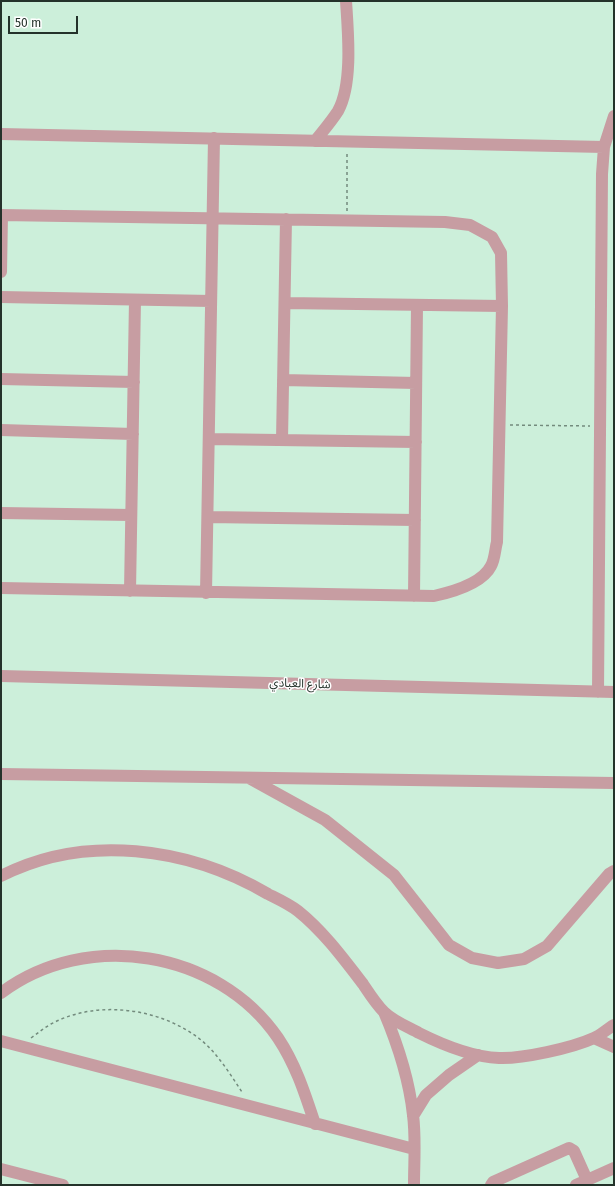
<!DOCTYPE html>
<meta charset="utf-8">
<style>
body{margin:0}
#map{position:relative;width:615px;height:1186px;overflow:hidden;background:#ccefda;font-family:"Fira Sans",sans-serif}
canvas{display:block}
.frame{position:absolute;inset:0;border:2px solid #24322a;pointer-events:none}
.scale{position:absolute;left:8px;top:16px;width:70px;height:18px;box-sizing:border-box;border:2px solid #24322a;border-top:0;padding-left:5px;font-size:12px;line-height:14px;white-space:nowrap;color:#24322a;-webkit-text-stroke:3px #fff;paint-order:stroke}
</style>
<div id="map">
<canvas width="615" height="1186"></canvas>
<div class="frame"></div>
<div class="scale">50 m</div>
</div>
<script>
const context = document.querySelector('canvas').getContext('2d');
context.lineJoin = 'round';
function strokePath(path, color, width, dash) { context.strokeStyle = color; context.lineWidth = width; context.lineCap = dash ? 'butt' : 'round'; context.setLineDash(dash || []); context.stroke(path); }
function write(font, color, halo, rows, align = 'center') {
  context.font = font + ' "Fira Sans","Noto Sans Arabic",sans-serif'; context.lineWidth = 3; context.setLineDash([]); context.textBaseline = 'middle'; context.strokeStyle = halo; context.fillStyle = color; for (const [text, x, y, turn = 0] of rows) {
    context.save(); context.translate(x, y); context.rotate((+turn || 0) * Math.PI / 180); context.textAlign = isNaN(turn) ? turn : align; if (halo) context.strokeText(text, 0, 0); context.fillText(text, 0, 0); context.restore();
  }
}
const path = new Path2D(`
 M347,211V153
 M510,425L590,426
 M31,1038C38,1033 44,1028 51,1024C97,999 161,1008 201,1040C218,1054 230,1074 242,1092`);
const minor = new Path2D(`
 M1,134L604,147
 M315,141C323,131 331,122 338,111C353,84 348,32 346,1
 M1,215L445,222L470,225L492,237L501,253L502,306L497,542C495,549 495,559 491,566C482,584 452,592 434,596L1,588
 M1,272L2,215
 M1,297L211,301
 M285,303L502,306
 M1,379L134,382
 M283,380L416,383
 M1,430L133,434
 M209,439L416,442
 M282,440L286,219
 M1,513L131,515
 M208,517L415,520
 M130,591L135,300
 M206,593L214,138
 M414,596L417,305
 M1,676L614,692
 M598,692L602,174L604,147L614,116
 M1,774L614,783
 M249,778L325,820L394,875L449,945L472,958L498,963L524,959L547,946L609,874L614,871
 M1,876C85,833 188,847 268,894C278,899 289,904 298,911C323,931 343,958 363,984C369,993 376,1004 384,1012C393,1021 408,1027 419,1033C443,1045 472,1057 499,1058C522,1059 572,1048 594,1038C601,1035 607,1029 614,1025
 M1,993C86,929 218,950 278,1038C296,1065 305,1094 315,1124
 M384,1012C398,1045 409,1078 413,1115C416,1138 414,1162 414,1185
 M594,1038L614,1047
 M1,1041L414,1149
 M413,1116L426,1095L449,1075L478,1055
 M1,1169L63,1185
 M491,1185L493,1182L569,1148L574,1151L587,1180
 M576,1185L614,1168`);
const streetNames = [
 ["شارع العبادي",300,684,2]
];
strokePath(path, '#738b7d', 1.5, [3, 3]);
strokePath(minor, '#c79da2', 12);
write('12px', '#24322a', '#fff', streetNames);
</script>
